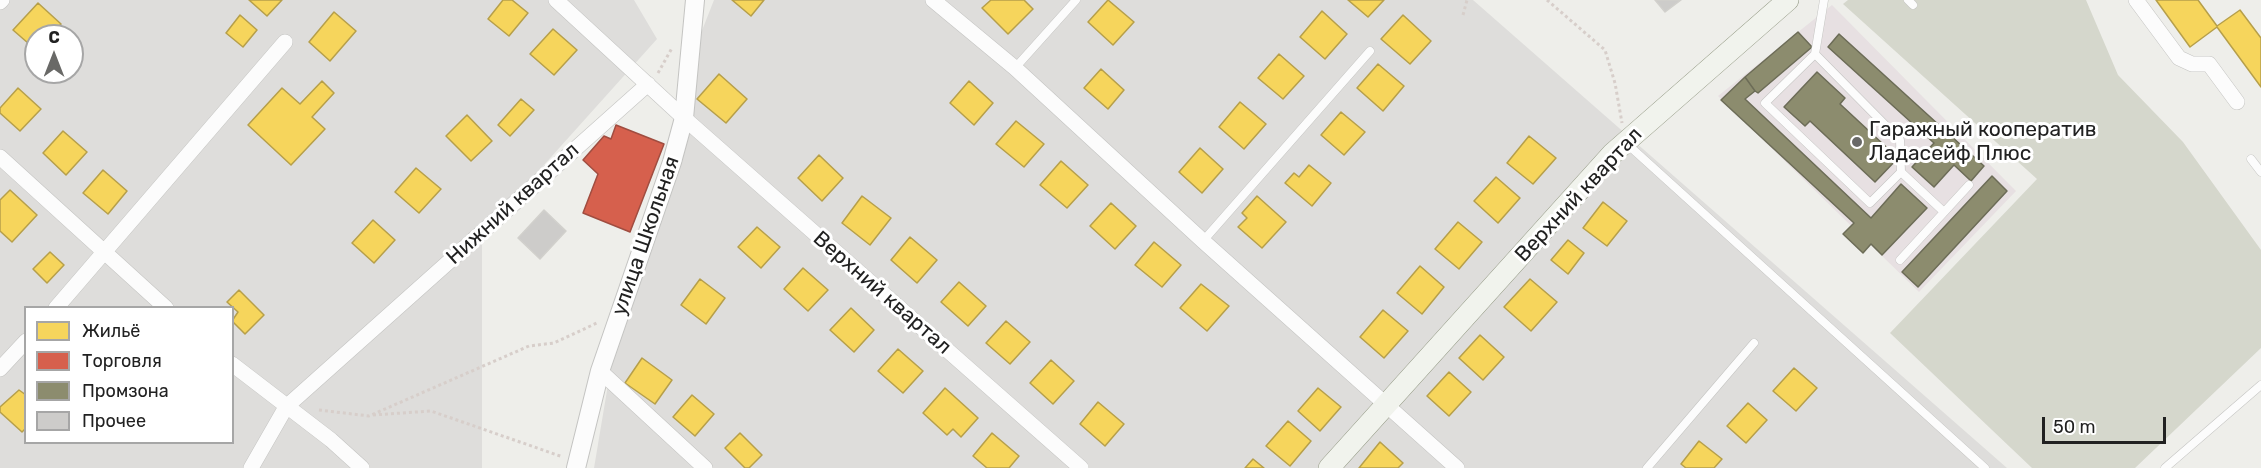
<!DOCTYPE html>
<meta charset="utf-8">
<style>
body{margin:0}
#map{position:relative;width:2261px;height:468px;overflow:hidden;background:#eeeeea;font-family:Rubik,sans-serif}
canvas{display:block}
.legend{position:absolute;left:24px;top:306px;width:210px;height:138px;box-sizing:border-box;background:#fff;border:2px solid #a6a6a6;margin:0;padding:8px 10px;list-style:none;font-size:18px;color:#212121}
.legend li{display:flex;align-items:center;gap:12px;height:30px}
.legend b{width:30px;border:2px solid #a6a6a6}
.north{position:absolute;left:24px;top:24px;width:60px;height:60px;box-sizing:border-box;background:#fff;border:2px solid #a6a6a6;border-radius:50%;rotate:0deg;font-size:16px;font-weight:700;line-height:24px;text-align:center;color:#212121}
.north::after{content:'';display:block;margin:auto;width:21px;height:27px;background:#696967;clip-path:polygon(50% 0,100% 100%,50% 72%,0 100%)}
.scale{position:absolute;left:2042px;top:417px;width:124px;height:27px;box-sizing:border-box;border:3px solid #212121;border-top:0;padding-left:8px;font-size:18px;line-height:21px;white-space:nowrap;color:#212121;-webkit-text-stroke:4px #fff;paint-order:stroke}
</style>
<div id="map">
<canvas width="2261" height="468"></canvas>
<ul class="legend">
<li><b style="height:16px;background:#f6d55c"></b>Жильё</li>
<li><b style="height:16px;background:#d6604d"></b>Торговля</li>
<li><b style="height:16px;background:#8c8c6e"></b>Промзона</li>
<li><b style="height:16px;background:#cdccca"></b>Прочее</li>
</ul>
<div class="north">С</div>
<div class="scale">50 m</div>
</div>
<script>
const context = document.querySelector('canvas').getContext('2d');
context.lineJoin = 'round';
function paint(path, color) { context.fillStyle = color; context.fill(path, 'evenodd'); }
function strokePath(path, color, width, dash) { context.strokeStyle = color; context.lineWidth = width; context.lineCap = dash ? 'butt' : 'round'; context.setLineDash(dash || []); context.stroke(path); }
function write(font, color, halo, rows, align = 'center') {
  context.font = font + ' Rubik,sans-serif'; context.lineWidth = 6; context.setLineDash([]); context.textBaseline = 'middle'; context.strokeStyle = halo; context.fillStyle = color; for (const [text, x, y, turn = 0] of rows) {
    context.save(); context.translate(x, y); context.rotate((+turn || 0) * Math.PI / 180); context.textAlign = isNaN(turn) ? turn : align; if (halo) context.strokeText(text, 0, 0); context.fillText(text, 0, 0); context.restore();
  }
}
const residential = new Path2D(`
 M0,0H634L657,39L482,234V468H0ZM36,36H72V72H36ZM26,308H232V442H26Z
 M714,0H1473L2007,468H594L620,313L672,162L681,84Z`);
const industrial = new Path2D(`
 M1832,5L2016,191L1919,292L1718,96Z`);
const construction = new Path2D(`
 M1848,0H2086L2118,75L2183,142L2261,250V348L2135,468H2032L1890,333L2037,179L1843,4Z`);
const homes = new Path2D(`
 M249,0H282L267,16Z
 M503,0H512L528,13L509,36L488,19Z
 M732,0H764L751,16Z
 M991,0H1024L1033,9L1008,34L982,8Z
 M1108,0L1134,22L1113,45L1088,22Z
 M1348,0H1384L1368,17Z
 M2156,0H2198L2217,26L2240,10L2261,38V87L2217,27L2190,47Z
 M38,3L61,24L51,36H36V50L13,30Z
 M1322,11L1347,34L1325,59L1300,37Z
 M334,12L356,31L330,61L309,42Z
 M240,15L257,30L243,47L226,33Z
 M1403,15L1431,41L1410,64L1381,39Z
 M553,29L577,50L554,75L530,54Z
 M1279,54L1304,76L1283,99L1258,78Z
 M1378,64L1404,86L1383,111L1357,88Z
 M1101,69L1124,90L1108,109L1084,88Z
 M719,74L747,99L726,123L697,99Z
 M322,81L334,93L312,117L325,129L291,165L248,125L282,88L300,104Z
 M969,81L993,103L974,125L950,103Z
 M18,88L41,109L20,131L0,113V108Z
 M521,99L534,110L510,136L498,125Z
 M1240,102L1266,124L1244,149L1219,127Z
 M1341,112L1365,132L1344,155L1321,135Z
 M467,115L492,141L471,161L446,136Z
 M1016,121L1044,144L1024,167L996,144Z
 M63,131L87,152L66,175L43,153Z
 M1529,136L1556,158L1533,184L1507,163Z
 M1200,148L1223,169L1202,193L1179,172Z
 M819,155L843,178L822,201L798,178Z
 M1061,161L1088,185L1067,208L1040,185Z
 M1309,165L1331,183L1312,206L1285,183L1294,173L1299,177Z
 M416,168L441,189L419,213L395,192Z
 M103,170L127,191L108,214L83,193Z
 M1496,177L1520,198L1498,223L1474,201Z
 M10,190L37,215L12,242L0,231V200Z
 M862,196L891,218L870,245L842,223Z
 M1257,196L1286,222L1262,248L1238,227L1247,218L1242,213Z
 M1603,202L1627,221L1607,246L1583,228Z
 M1111,203L1136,226L1115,249L1090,226Z
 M373,220L395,240L374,263L352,243Z
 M1458,222L1482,242L1459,269L1435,249Z
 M757,227L780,247L761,268L738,247Z
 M910,237L937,260L917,283L891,260Z
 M1568,240L1584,253L1568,274L1551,260Z
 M1154,242L1181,265L1162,287L1135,265Z
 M50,252L64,265L47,283L33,269Z
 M1420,266L1444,287L1422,314L1397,293Z
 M803,268L828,290L808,311L784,289Z
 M700,279L725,298L706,324L681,305Z
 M1530,279L1557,302L1531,331L1504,307Z
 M959,282L986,306L968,326L941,302Z
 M1201,284L1229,306L1207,331L1180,308Z
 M239,290L264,315L245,334L232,321L238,312L227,302Z
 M851,308L874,330L854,352L830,330Z
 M1383,310L1408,331L1384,358L1360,337Z
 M1006,321L1030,342L1010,364L986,343Z
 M1480,335L1504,357L1483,380L1459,358Z
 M898,349L923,371L903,393L878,371Z
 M642,358L672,380L655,404L625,383Z
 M1051,360L1074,381L1053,404L1030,383Z
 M1794,368L1817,388L1796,411L1773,391Z
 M1449,372L1471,392L1449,416L1427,396Z
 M945,388L978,418L961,437L953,429L947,435L923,413Z
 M1318,388L1341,407L1320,431L1298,411Z
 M19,390L26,395V428L22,432L0,412V407Z
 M692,395L714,414L695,436L673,417Z
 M1098,402L1124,424L1105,446L1080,424Z
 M1748,403L1767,420L1746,443L1727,426Z
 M1288,421L1311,441L1290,466L1266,446Z
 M740,433L762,455L749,468H745L725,448Z
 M992,433L1019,456L1009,468H987L973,456Z
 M1699,441L1722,459L1714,468H1686L1681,464Z
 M1380,442L1403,463L1398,468H1359Z
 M1253,459L1264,468H1245Z`);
const shops = new Path2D(`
 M616,125L664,144L630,232L583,213L598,174L583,160L604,136L611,139Z`);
const industry = new Path2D(`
 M1798,32L1812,47L1758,93L1755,91L1745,77Z
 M1839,34L1984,166L1971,181L1954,165L1934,187L1912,167L1934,143L1828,47Z
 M1817,72L1845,98L1840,104L1898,158L1875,182L1810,121L1805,126L1784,107Z
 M1745,77L1755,91L1745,99L1871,218L1901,184L1927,208L1882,255L1871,244L1863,253L1843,234L1854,223L1721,100Z
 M1992,176L2007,191L1918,287L1902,272Z`);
const building = new Path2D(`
 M1655,0H1681L1665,12Z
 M544,210L566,231L540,259L518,238Z`);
const path = new Path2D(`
 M1547,0L1605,50L1615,83L1622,123
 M1463,15L1467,0
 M658,73L672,48
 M319,410L369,416L529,346L554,343L599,322
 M373,415L431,411L563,457`);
const service = new Path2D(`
 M1824,0L1815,54L1765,103L1870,203L1901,172L1944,212
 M1908,0L1913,5
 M1815,54L1900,140L1901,172
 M1015,68L1076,0
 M1626,143L1985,468
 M2251,159L2261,172
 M1203,241L1370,51
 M1900,260L1969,185
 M1647,468L1754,343
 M2165,468L2261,385`);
const minor = new Path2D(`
 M556,0L684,118L1081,468
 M933,0L1015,68L1203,241L1457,468
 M2136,0L2179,58L2192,64H2209L2237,102
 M0,2L2,0
 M0,157L166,308
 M56,308L285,42
 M232,364L331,440L362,468
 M0,369L26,341
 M600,371L705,468
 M251,468L286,407L648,84`);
const tertiary = new Path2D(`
 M576,468L600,371L672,162L684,118L695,0`);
const secondary = new Path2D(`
 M1329,468L1612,154L1788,0`);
const markers = [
 [1857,142,6,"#696967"]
];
const poiNames = [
 ["Гаражный кооператив",1869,130],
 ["Ладасейф Плюс",1869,154]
];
const streetNames = [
 ["Верхний квартал",1579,195,-47],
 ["Нижний квартал",513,204,-42],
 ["улица Школьная",646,236,-71],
 ["Верхний квартал",882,293,41]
];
paint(residential, '#dedddb');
paint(industrial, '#e7e0e2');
paint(construction, '#d5d7cc');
paint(homes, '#f6d55c');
strokePath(homes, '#b69f4a', 1.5);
paint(shops, '#d6604d');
strokePath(shops, '#a04d40', 1.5);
paint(industry, '#8c8c6e');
strokePath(industry, '#6c6c57', 1.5);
paint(building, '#cdccca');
strokePath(building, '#d1d0cc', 1.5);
strokePath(service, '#c4c4c2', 9);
strokePath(minor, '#c4c4c2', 16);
strokePath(tertiary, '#c4c4c2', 20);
strokePath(secondary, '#929883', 22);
strokePath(path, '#d7ceca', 3, [3, 3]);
strokePath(service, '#fcfcfc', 8);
strokePath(minor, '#fcfcfc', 15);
strokePath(tertiary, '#fcfcfc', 18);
strokePath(secondary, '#f1f3ed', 21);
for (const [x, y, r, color] of markers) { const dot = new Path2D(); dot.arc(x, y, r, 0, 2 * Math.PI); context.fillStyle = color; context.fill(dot); strokePath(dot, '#fff', 2); }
write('21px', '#212121', '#fff', poiNames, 'left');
write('21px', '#212121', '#fff', streetNames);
</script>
